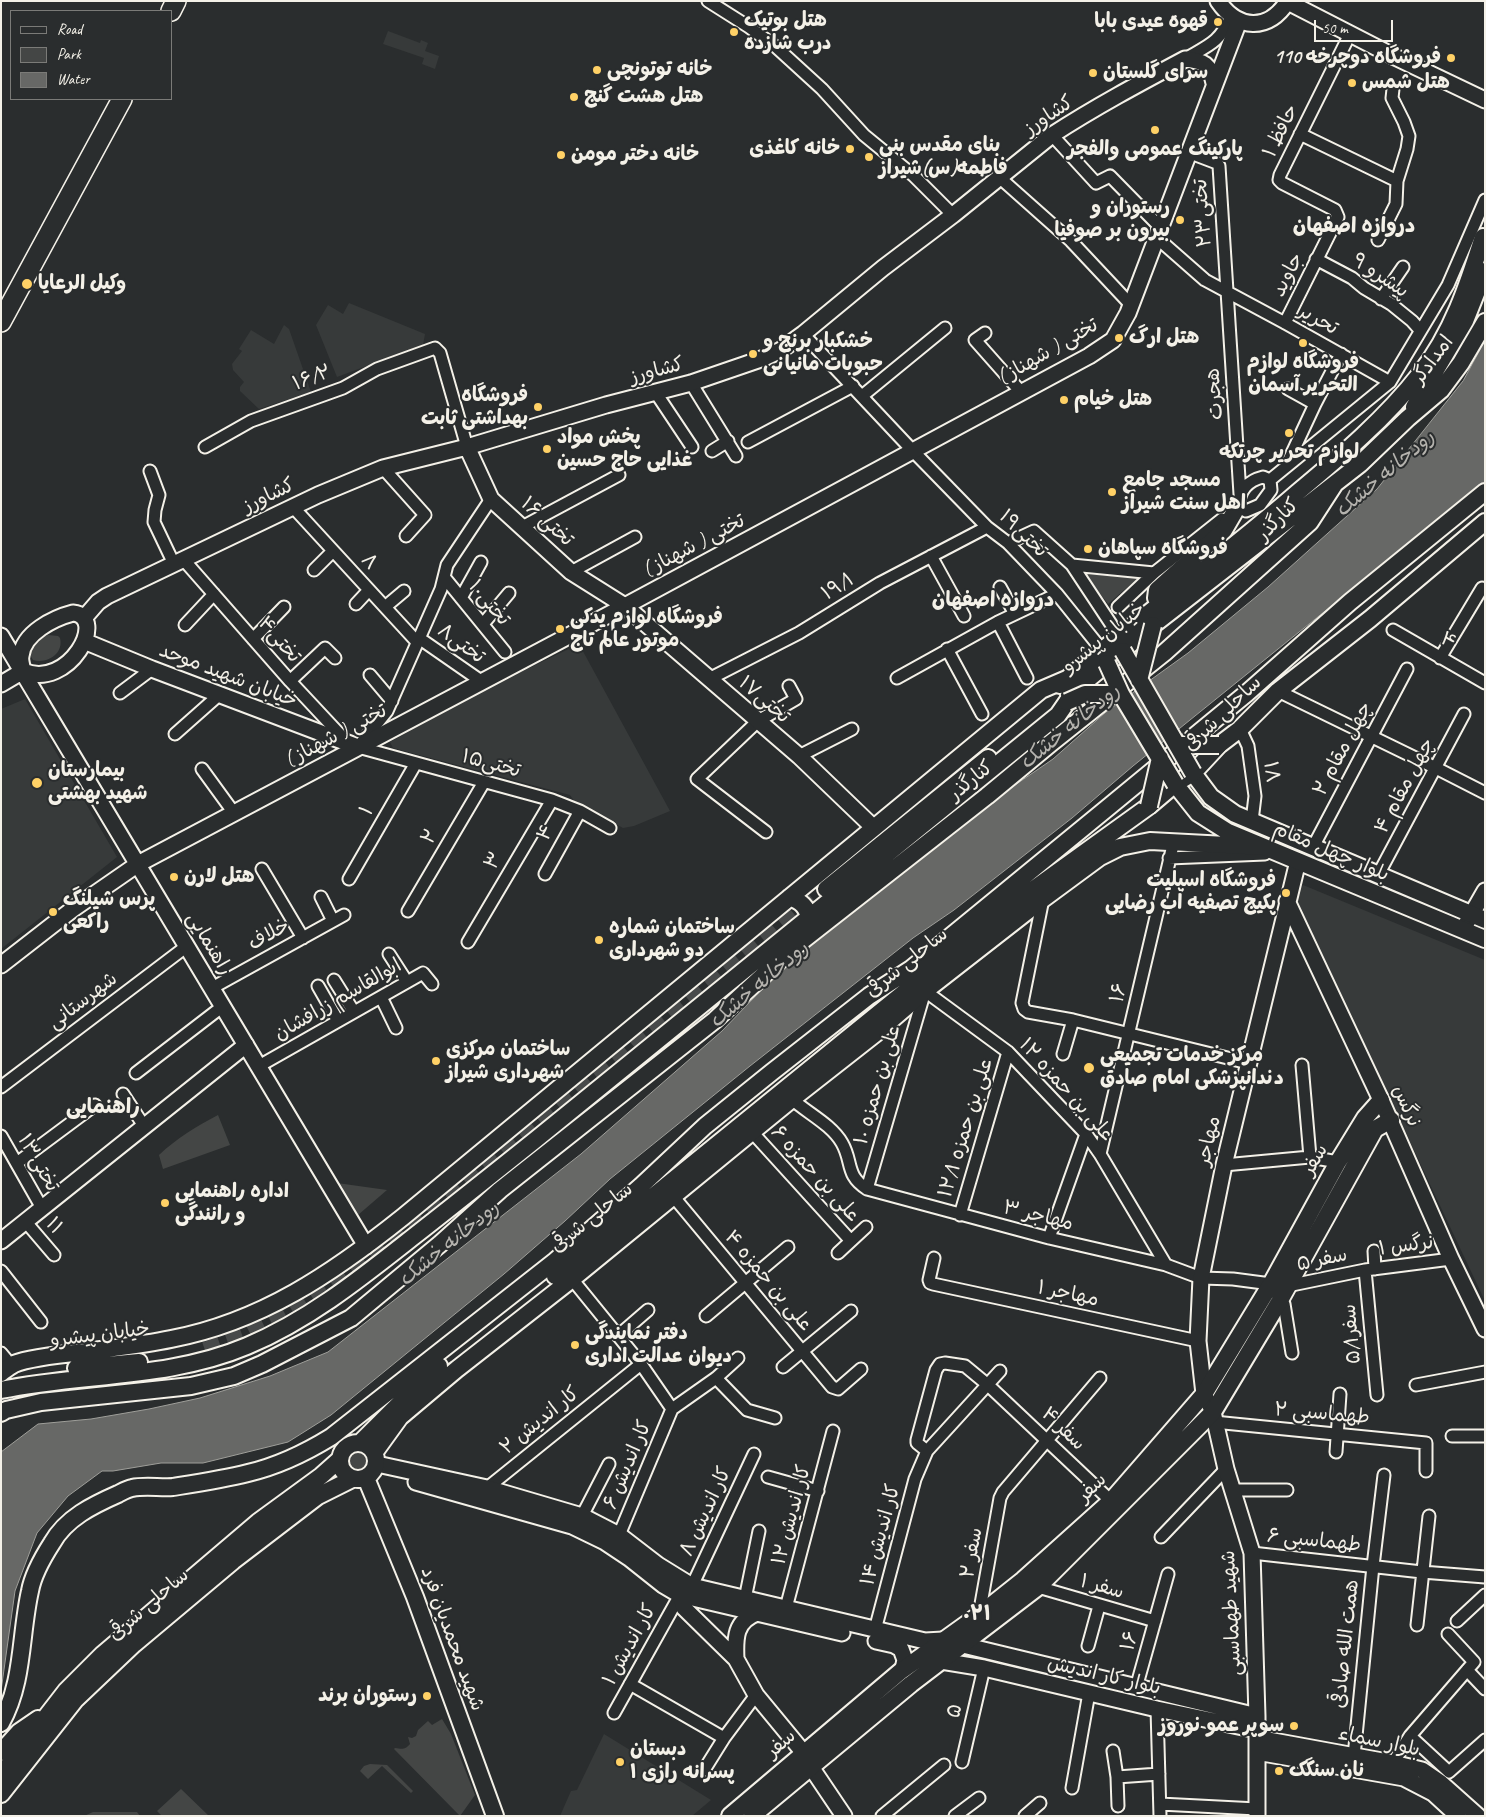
<!DOCTYPE html>
<meta charset="utf-8">
<style>
body{margin:0}
#map{position:relative;width:1486px;height:1817px;overflow:hidden;background:#2a2d2e;font-family:Caveat,sans-serif}
canvas{display:block}
.frame{position:absolute;inset:0;border:2px solid #f4f1e8;pointer-events:none}
.legend{position:absolute;left:10px;top:10px;width:162px;height:90px;box-sizing:border-box;background:#2a2d2e;border:1px solid #7b7b78;margin:0;padding:6px 9px;list-style:none;font-size:15px;color:#f4f1e8}
.legend li{display:flex;align-items:center;gap:10px;height:25px}
.legend b{width:25px;border:1px solid #7b7b78}
.scale{position:absolute;left:1314px;top:20px;width:79px;height:22px;box-sizing:border-box;border:2px solid #f4f1e8;border-top:0;padding-left:6px;font-size:15px;line-height:18px;white-space:nowrap;color:#f4f1e8;-webkit-text-stroke:4px #2a2d2e;paint-order:stroke}
</style>
<div id="map">
<canvas width="1486" height="1817"></canvas>
<div class="frame"></div>
<ul class="legend">
<li><b style="height:6px;background:#2a2d2e"></b>Road</li>
<li><b style="height:14px;background:#444645"></b>Park</li>
<li><b style="height:14px;background:#676866"></b>Water</li>
</ul>
<div class="scale">50 m</div>
</div>
<script>
const context = document.querySelector('canvas').getContext('2d');
context.lineJoin = 'round';
function paint(path, color) { context.fillStyle = color; context.fill(path, 'evenodd'); }
function strokePath(path, color, width, dash) { context.strokeStyle = color; context.lineWidth = width; context.lineCap = dash ? 'butt' : 'round'; context.setLineDash(dash || []); context.stroke(path); }
function write(font, color, halo, rows, align = 'center') {
  context.font = font + ' Caveat,"Playpen Sans Arabic",sans-serif'; context.lineWidth = 4; context.setLineDash([]); context.textBaseline = 'middle'; context.strokeStyle = halo; context.fillStyle = color; for (const [text, x, y, turn = 0] of rows) {
    context.save(); context.translate(x, y); context.rotate((+turn || 0) * Math.PI / 180); context.textAlign = isNaN(turn) ? turn : align; if (halo) context.strokeText(text, 0, 0); context.fillText(text, 0, 0); context.restore();
  }
}
const built = new Path2D(`
 M388,31L420,43L421,40L428,43L425,51L439,56L435,69L422,64L424,58L383,44Z
 M349,303L425,334L423,345L337,377L316,325L328,305L343,314Z
 M284,325L289,329L311,392L259,409L240,391V387L244,382L233,370L232,364L242,351L239,349L251,330L274,344Z
 M579,644L670,811L634,826L623,828L575,802L570,795L393,748L390,742L528,666L529,668Z
 M25,699L117,857L1,949V709Z
 M1303,885L1485,960V1301L1295,898Z
 M604,1734L711,1800L692,1816H560L571,1791L577,1790Z`);
const green = new Path2D(`
 M1085,574L1138,578L1108,604Z
 M48,635L58,636L60,638C64,654 47,664 33,660L30,655C31,644 39,638 48,635Z
 M218,1115L230,1145L163,1169L159,1155C177,1138 197,1126 218,1115Z
 M337,1183L387,1190L358,1215Z
 M348 1461a9 9 0 1 1 18 0a9 9 0 1 1-18 0Z
 M442,1719L451,1734L475,1795L460,1816L394,1749L395,1748C402,1749 405,1750 410,1744L408,1737L412,1738L416,1736L418,1730L428,1721L432,1725Z
 M370,1764L387,1765L413,1791L411,1793L382,1766L368,1779L360,1771L364,1766Z
 M181,1789L209,1816H162L157,1811Z
 M93,1812H137L140,1816H84Z`);
const water = new Path2D(`
 M1485,341V482L1133,766L1072,818L954,910L913,938L750,1066L610,1179L565,1221L504,1274L331,1415L288,1442L203,1463H161L113,1471H102L68,1496L37,1533L15,1591L1,1691V1452L38,1424L91,1419L149,1409L200,1398L270,1376L328,1352L581,1154L722,1031L794,956L964,820L1053,759L1106,712L1188,653L1268,587L1377,489L1463,381Z`);
const secondaryTunnel = new Path2D(`
 M205,1350L249,1334L290,1313L321,1293L477,1173L826,889`);
const minor = new Path2D(`
 M708,1L749,27L776,47L822,89L864,135L914,176L953,215
 M1185,59C1209,45 1219,43 1231,17
 M1300,134L1397,181
 M1052,135L1096,183L1110,176L1160,227
 M1188,152L1217,163L1219,166L1240,494
 M999,177L1071,241L1131,305
 M1156,237L1205,280L1285,323L1390,382
 M1378,240L1396,204L1397,181L1407,149L1409,136L1404,122L1392,98L1393,89
 M1316,259L1352,278L1364,288L1391,304L1412,321L1420,330
 M1381,299L1403,267
 M1285,323L1338,217L1335,210L1282,183L1279,180L1280,175L1350,34
 M985,333L975,340L1021,392
 M803,334L913,451L987,527L1008,543L1057,594L1102,650
 M691,383L736,456
 M1288,389L1315,404
 M656,393L692,447
 M862,396L945,328
 M748,442L853,386
 M205,447L251,421L343,388L377,369L435,348L440,353L467,447
 M712,451L728,441
 M1287,464L1315,404L1341,354
 M383,468L425,515L406,536
 M150,471L159,495L155,510L154,522L174,564
 M1263,477L1270,480L1271,490L1260,505L1246,511L1238,506C1240,490 1247,481 1263,477Z
 M1270,480L1390,382L1448,285L1485,200
 M491,499L447,565L441,589L387,711L358,747L552,800L580,811L610,828
 M293,507L417,642
 M522,527L619,475
 M1008,543L1034,531L1072,565L1111,624L1120,644
 M931,556L964,616
 M183,559L290,681L346,741
 M1072,565L1154,573
 M314,570L333,551
 M571,572L635,537
 M444,577L505,652
 M1000,587L1015,614
 M461,598L481,562
 M356,604L369,590
 M385,607L404,591
 M1118,607L1154,573L1222,519
 M998,622L1027,678
 M483,624L509,593
 M185,625L214,594
 M1393,630L1485,683
 M419,638L481,681
 M253,639L284,607
 M947,649L982,714
 M1440,658L1482,588
 M370,675L392,701
 M897,678L998,622L1057,594
 M709,679L799,633L880,583L987,527
 M290,681L325,648L335,658
 M1278,691L1436,768L1485,793
 M120,693L152,669
 M1240,729L1248,746L1255,796L1252,821
 M175,734L219,695
 M799,756L852,729
 M202,769L234,813
 M766,832L697,779L758,721L796,699L789,686
 M1313,847L1407,669
 M1169,858L1265,854
 M262,869L303,938
 M545,874L580,811
 M1378,875L1464,714
 M349,879L416,763
 M321,897L333,921
 M1043,899L1022,1003L1024,1009L1028,1012L1073,1020L1248,1063
 M408,911L484,782
 M468,942L552,800
 M389,954L407,982
 M334,980L354,1012
 M318,986L338,1021
 M212,988L344,915
 M381,997L396,1028
 M1063,1054L1073,1020
 M1302,1065L1310,1157
 M259,1066L423,973L432,984
 M136,1073L223,1006
 M1,1087L187,946
 M123,1094L144,1126
 M792,1099C807,1113 831,1124 842,1143C853,1162 845,1175 867,1189L1049,1238L1166,1265L1201,1278L1233,1279L1271,1284
 M752,1132L851,1241
 M1,1136L42,1208
 M1100,1154L1174,841
 M17,1163L95,1105
 M1224,1165L1310,1157L1338,1162
 M867,1189L925,991L1008,1052L1086,1134L1100,1154L1166,1265
 M673,1196L832,1387L838,1389L861,1369
 M960,1215L1008,1052
 M25,1221L54,1255
 M1049,1238L1086,1134
 M1374,1251L1375,1269
 M838,1253L866,1227
 M934,1258L929,1280L930,1283L933,1284L1198,1341
 M1365,1270L1377,1395
 M1,1271L41,1322
 M572,1279L641,1364L672,1409
 M1287,1286L1365,1270L1451,1259
 M1279,1302L1284,1304L1292,1353
 M706,1316L788,1247
 M618,1336L648,1310
 M1,1353L6,1359
 M783,1367L851,1311
 M716,1378L747,1410L775,1418
 M1416,1385L1485,1372
 M672,1409L716,1378L738,1358
 M1214,1422L1426,1443V1471
 M1452,1436H1485
 M927,1451L917,1443V1440L936,1370L940,1364L945,1363L965,1366L988,1385L1111,1501
 M1336,1452L1340,1394
 M768,1477L818,1491
 M487,1488L641,1364
 M1232,1490H1287
 M582,1516L609,1464
 M619,1535L672,1409
 M1161,1537L1226,1469
 M1252,1553L1422,1572L1485,1577
 M692,1586L754,1454
 M1038,1587L1155,1621
 M745,1599L759,1531
 M786,1608L833,1431
 M979,1615L1000,1498L1003,1492L1100,1378
 M1457,1621L1485,1595
 M1417,1625L1429,1516
 M875,1630L915,1479L927,1451L1000,1371
 M1088,1646L1099,1606
 M1467,1670L1485,1689
 M630,1684L724,1738
 M1136,1688L1168,1574
 M1157,1709L1160,1816
 M614,1713L680,1595
 M1410,1736L1449,1772L1485,1740
 M1113,1751L1117,1777L1118,1806
 M1354,1756L1373,1566L1384,1475
 M962,1762L984,1668
 M1393,1763L1410,1736L1474,1662L1448,1634
 M704,1770L724,1738L756,1695
 M1117,1777L1159,1774
 M1072,1788L1089,1693
 M1160,1804L1257,1809
 M882,1816L944,1765
 M955,1816L979,1798
 M1025,1816L1040,1803`);
const tertiary = new Path2D(`
 M1218,1C1238,30 1268,32 1288,1
 M1288,2L1395,57L1485,100
 M467,447L491,499L571,572L625,606L799,756L874,828
 M73,613C109,616 69,691 23,671C22,666 20,660 21,656C23,633 54,618 73,613Z
 M85,617L98,602L107,596L318,495L383,468L467,447L606,405L691,383L764,358L781,350L803,334L883,268L953,215L1052,135C1095,107 1140,83 1185,59C1204,61 1210,64 1214,83
 M1,636L366,1246
 M84,641L152,669L358,747
 M1,684L23,671
 M1287,901L1381,1100L1451,1259L1485,1329
 M1466,924L1485,891
 M1,965L73,909L138,864L625,606L1089,356L1113,340L1128,313L1239,21
 M1,1241L246,1045
 M377,1464L487,1488L582,1516L619,1535L658,1565L692,1586L925,1641L943,1640
 M416,1482L572,1526L605,1542L629,1558L663,1585L680,1595L842,1633
 M680,1595L684,1608L736,1659L756,1695L803,1752
 M876,1641L894,1645L901,1649L905,1660L903,1669
 M963,1645L1257,1716
 M736,1659C735,1638 735,1621 757,1613
 M941,1661L984,1668L1157,1709L1257,1730
 M1257,1738L1393,1763L1422,1770L1441,1783L1478,1816
 M1257,1752L1404,1778L1433,1793L1458,1816
 M811,1767L844,1816
 M1257,1816V1716L1252,1553L1226,1469L1213,1412L1204,1394L1198,1341L1201,1278L1224,1165L1298,861`);
const secondary = new Path2D(`
 M1414,407L1465,321L1485,271
 M1159,604L1156,598L1157,590L1224,530L1238,506
 M1060,685C1138,619 1221,559 1298,492C1341,456 1386,418 1420,374C1452,334 1468,285 1483,237
 M1069,695L1153,625L1360,464L1408,418L1441,390L1461,363L1485,322
 M1193,773L1211,797L1235,814L1485,920
 M1175,784L1198,813L1228,832L1485,939
 M826,889L988,758
 M790,897C801,902 807,906 809,918
 M555,1276L975,935L1031,891L1149,806L1175,784L1193,773L1219,745L1240,729L1278,691L1370,619L1485,522
 M76,1368L139,1362
 M1,1373C5,1370 10,1366 14,1364C31,1357 65,1354 85,1352C113,1348 142,1345 171,1339C261,1322 333,1273 403,1217L1041,690L1069,678
 M1,1390C83,1373 169,1379 247,1346C309,1320 361,1278 413,1237C454,1205 494,1173 534,1141C710,1000 884,857 1058,715L1076,689
 M1,1413L6,1410L41,1402L191,1386L234,1376L262,1364L351,1318L440,1244L500,1190L715,1020L793,948L987,796L1051,743L1164,653L1310,522L1334,485
 M340 1461a18 18 0 1 1 36 0a18 18 0 1 1-36 0Z
 M360,1443L425,1378L439,1366
 M374,1453L400,1417L457,1369L572,1279L792,1099L875,1034L925,991L1043,899L1100,857L1120,847L1150,841L1264,847
 M366,1478L415,1597L495,1816
 M1,1723C24,1682 20,1635 30,1591C33,1574 43,1557 52,1543C66,1518 93,1505 118,1494C122,1492 127,1489 132,1488C145,1485 160,1488 173,1487C198,1483 224,1479 248,1473C278,1466 305,1453 331,1437L555,1261L641,1186L705,1126L772,1072L869,996L911,969L1111,805L1247,693L1350,602L1485,492
 M1,1752L19,1732L38,1719
 M1,1775L66,1691L103,1654L258,1522L321,1476L339,1460
 M1,1794L75,1700L134,1644L233,1561L318,1496L352,1479
 M730,1816L901,1671L979,1615L1023,1580L1111,1501L1204,1394L1271,1284L1338,1162L1365,1118L1381,1100
 M752,1816L911,1684L1038,1587L1213,1412L1279,1302L1375,1129L1391,1120`);
const primary = new Path2D(`
 M171,11L176,1
 M1,322L122,99`);
const secondaryBridge = new Path2D(`
 M1123,651L1193,773
 M1107,663L1121,694L1175,784
 M1139,680L1153,625
 M1067,702L1085,694H1121
 M1177,745H1219
 M1149,806L1160,758`);
const markers = [
 [1218,22,5,"#ffd166"],
 [734,32,5,"#ffd166"],
 [1451,58,5,"#ffd166"],
 [597,70,5,"#ffd166"],
 [1093,73,5,"#ffd166"],
 [1352,83,5,"#ffd166"],
 [574,97,5,"#ffd166"],
 [1155,130,5,"#ffd166"],
 [850,149,5,"#ffd166"],
 [561,155,5,"#ffd166"],
 [869,157,5,"#ffd166"],
 [1180,220,5,"#ffd166"],
 [27,284,6,"#ffd166"],
 [1119,338,5,"#ffd166"],
 [1303,343,5,"#ffd166"],
 [753,354,5,"#ffd166"],
 [1064,400,5,"#ffd166"],
 [538,407,5,"#ffd166"],
 [1289,433,5,"#ffd166"],
 [547,449,5,"#ffd166"],
 [1112,492,5,"#ffd166"],
 [1088,549,5,"#ffd166"],
 [560,629,5,"#ffd166"],
 [37,783,6,"#ffd166"],
 [174,877,5,"#ffd166"],
 [1286,893,5,"#ffd166"],
 [53,912,5,"#ffd166"],
 [599,940,5,"#ffd166"],
 [436,1061,5,"#ffd166"],
 [1089,1068,6,"#ffd166"],
 [165,1203,5,"#ffd166"],
 [575,1345,5,"#ffd166"],
 [427,1696,5,"#ffd166"],
 [1294,1726,5,"#ffd166"],
 [620,1762,5,"#ffd166"],
 [1279,1771,5,"#ffd166"]
];
const poiNames = [
 ["هتل بوتیک",744,21],
 ["درب شازده",744,44],
 ["قهوه عیدی بابا",1208,22,"right"],
 ["فروشگاه دوچرخه 110",1441,58,"right"],
 ["خانه توتونچی",607,70],
 ["سرای گلستان",1103,73],
 ["هتل شمس",1362,83],
 ["هتل هشت گنج",584,97],
 ["بنای مقدس بنی",879,146],
 ["فاطمه(س)شیراز",879,169],
 ["خانه کاغذی",840,149,"right"],
 ["پارکینگ عمومی والفجر",1155,150,"center"],
 ["خانه دختر مومن",571,155],
 ["رستوران و",1170,208,"right"],
 ["بیرون بر صوفیا",1170,231,"right"],
 ["وکیل الرعایا",38,284],
 ["هتل ارگ",1129,338],
 ["خشکبار برنج و",763,342],
 ["حبوبات مانیانی",763,365],
 ["فروشگاه لوازم",1303,363,"center"],
 ["التحریر آسمان",1303,386,"center"],
 ["فروشگاه",528,396,"right"],
 ["بهداشتی ثابت",528,419,"right"],
 ["هتل خیام",1074,400],
 ["پخش مواد",557,438],
 ["غذایی حاج حسین",557,461],
 ["لوازم تحریر چرتکه",1289,453,"center"],
 ["مسجد جامع",1122,481],
 ["اهل سنت شیراز",1122,504],
 ["فروشگاه سپاهان",1098,549],
 ["فروشگاه لوازم یدکی",570,618],
 ["موتور عالم تاج",570,641],
 ["بیمارستان",48,771],
 ["شهید بهشتی",48,794],
 ["هتل لارن",184,877],
 ["فروشگاه اسپلیت",1276,881,"right"],
 ["پکیج تصفیه اب رضایی",1276,904,"right"],
 ["پرس شیلنگ",63,900],
 ["راکعی",63,923],
 ["ساختمان شماره",609,928],
 ["دو شهرداری",609,951],
 ["ساختمان مرکزی",446,1050],
 ["شهرداری شیراز",446,1073],
 ["مرکز خدمات تجمیعی",1100,1056],
 ["دندانپزشکی امام صادق",1100,1079],
 ["اداره راهنمایی",175,1192],
 ["و رانندگی",175,1215],
 ["دفتر نمایندگی",585,1334],
 ["دیوان عدالت اداری",585,1357],
 ["رستوران برند",417,1696,"right"],
 ["سوپر عمو نوروز",1284,1726,"right"],
 ["دبستان",630,1750],
 ["پسرانه رازی ۱",630,1773],
 ["نان سنگک",1289,1771]
];
const streetNames = [
 ["کشاورز",1049,116,-34],
 ["حافظ ۱",1281,131,-64],
 ["تختی۲۳",1203,213,-94],
 ["جاوید",1288,275,-63],
 ["پیشرو ۹",1380,276,34],
 ["تحریر",1318,320,29],
 ["تختی ( شهناز )",1048,352,-30],
 ["امدادگر",1433,360,-53],
 ["کشاورز",657,371,-15],
 ["۱۶/۲",312,378,-21],
 ["هجرت",1215,394,-94],
 ["کشاورز",269,496,-26],
 ["کنارگذر",1278,520,-45],
 ["تختی ۱۶",547,522,42],
 ["تختی۱۹",1023,534,44],
 ["تختی ( شهناز )",694,546,-28],
 ["۸",369,562,48],
 ["۱۹/۱",838,587,-32],
 ["تختی۱۰",489,603,50],
 ["خیابان پیشرو",1104,638,-39],
 ["تختی۴",279,640,49],
 ["۴",1448,641,30],
 ["تختی۸",461,644,36],
 ["خیابان شهید موحد",228,676,21],
 ["تختی۱۷",764,700,41],
 ["ساحلی شرقی",1223,714,-44],
 ["تختی ( شهناز )",336,736,-28],
 ["چهل مقام ۲",1343,749,-62],
 ["تختی۱۵",491,764,15],
 ["۱۸",1271,772,82],
 ["کنارگذر",971,781,-39],
 ["چهل مقام ۴",1405,786,-62],
 ["۱",367,811,-60],
 ["۴",546,833,-60],
 ["۲",430,837,-59],
 ["بلوار چهل مقام",1331,852,23],
 ["۳",494,861,-59],
 ["خلاف",269,935,-29],
 ["راهنمایی",209,944,59],
 ["ساحلی شرقی",907,963,-39],
 ["۱۶",1119,993,-77],
 ["ابوالقاسم زرافشان",338,1000,-30],
 ["شهرستانی",83,1001,-37],
 ["۱۰ علی بن حمزه",878,1085,-74],
 ["۱۲ علی بن حمزه",1066,1090,48],
 ["نرگس",1406,1106,66],
 ["۱۲/۱ علی بن حمزه",966,1128,-73],
 ["مهاجر",1209,1141,-77],
 ["سفر",1315,1160,-60],
 ["تختی۱۳",38,1163,60],
 ["۶ علی بن حمزه",815,1174,48],
 ["۳ مهاجر",1038,1216,14],
 ["ساحلی شرقی",592,1218,-39],
 ["۱۱",54,1226,49],
 ["۱ نرگس",1406,1246,-7],
 ["۵ سفر",1322,1260,-12],
 ["۴ علی بن حمزه",768,1281,50],
 ["۱ مهاجر",1068,1294,12],
 ["۵/۱سفر",1352,1334,-95],
 ["خیابان پیشرو",100,1335,-7],
 ["۲ طهماسبی",1322,1414,5],
 ["۲ کار اندیش",540,1421,-39],
 ["۴ سفر",1063,1429,44],
 ["۶ کار اندیش",628,1465,-67],
 ["سفر",1092,1488,-45],
 ["۸ کار اندیش",706,1512,-65],
 ["۱۲ کار اندیش",792,1515,-75],
 ["۱۴ کار اندیش",881,1535,-75],
 ["۶ طهماسبی",1314,1541,6],
 ["۲ سفر",972,1553,-80],
 ["۱ سفر",1102,1587,16],
 ["ساحلی شرقی",149,1605,-41],
 ["شهید طهماسبی",1232,1613,-93],
 ["شهید محمدیان فرد",452,1639,70],
 ["۱۶",1130,1641,-75],
 ["همت الله صادقی",1346,1644,-84],
 ["۱ کار اندیش",630,1645,-61],
 ["بلوار کار اندیش",1104,1676,13],
 ["۵",955,1711,-77],
 ["بلوار سماء",1379,1742,12],
 ["سفر",781,1744,-41]
];
const neighbourhoodNames = [
 ["دروازه اصفهان",1354,226],
 ["دروازه اصفهان",993,600],
 ["راهنمایی",103,1107],
 ["۰۲۱",977,1614]
];
const waterNames = [
 ["رودخانه خشک",1385,474,-40],
 ["رودخانه خشک",1070,727,-39],
 ["رودخانه خشک",759,985,-40],
 ["رودخانه خشک",449,1244,-39]
];
paint(built, '#373a3a');
paint(green, '#444645');
paint(water, '#676866');
strokePath(water, '#9f9f9a', 1);
strokePath(secondaryTunnel, '#484a4a', 16, [16, 8]);
strokePath(minor, '#f4f1e8', 15);
strokePath(tertiary, '#f4f1e8', 19);
strokePath(secondary, '#f4f1e8', 20);
strokePath(primary, '#f4f1e8', 22);
strokePath(minor, '#2a2d2e', 11);
strokePath(tertiary, '#2a2d2e', 15);
strokePath(secondary, '#2a2d2e', 16);
strokePath(primary, '#2a2d2e', 19);
strokePath(secondaryBridge, '#f4f1e8', 20, []);
strokePath(secondaryBridge, '#2a2d2e', 16);
for (const [x, y, r, color] of markers) { const dot = new Path2D(); dot.arc(x, y, r, 0, 2 * Math.PI); context.fillStyle = color; context.fill(dot); strokePath(dot, '#2a2d2e', 2); }
write('bold 20px', '#f4f1e8', '#2a2d2e', poiNames, 'left');
write('20px', '#f4f1e8', '#2a2d2e', streetNames);
write('bold 21px', '#f4f1e8', '#2a2d2e', neighbourhoodNames);
write('italic 21px', '#b5b3ae', '#2a2d2e', waterNames);
</script>
